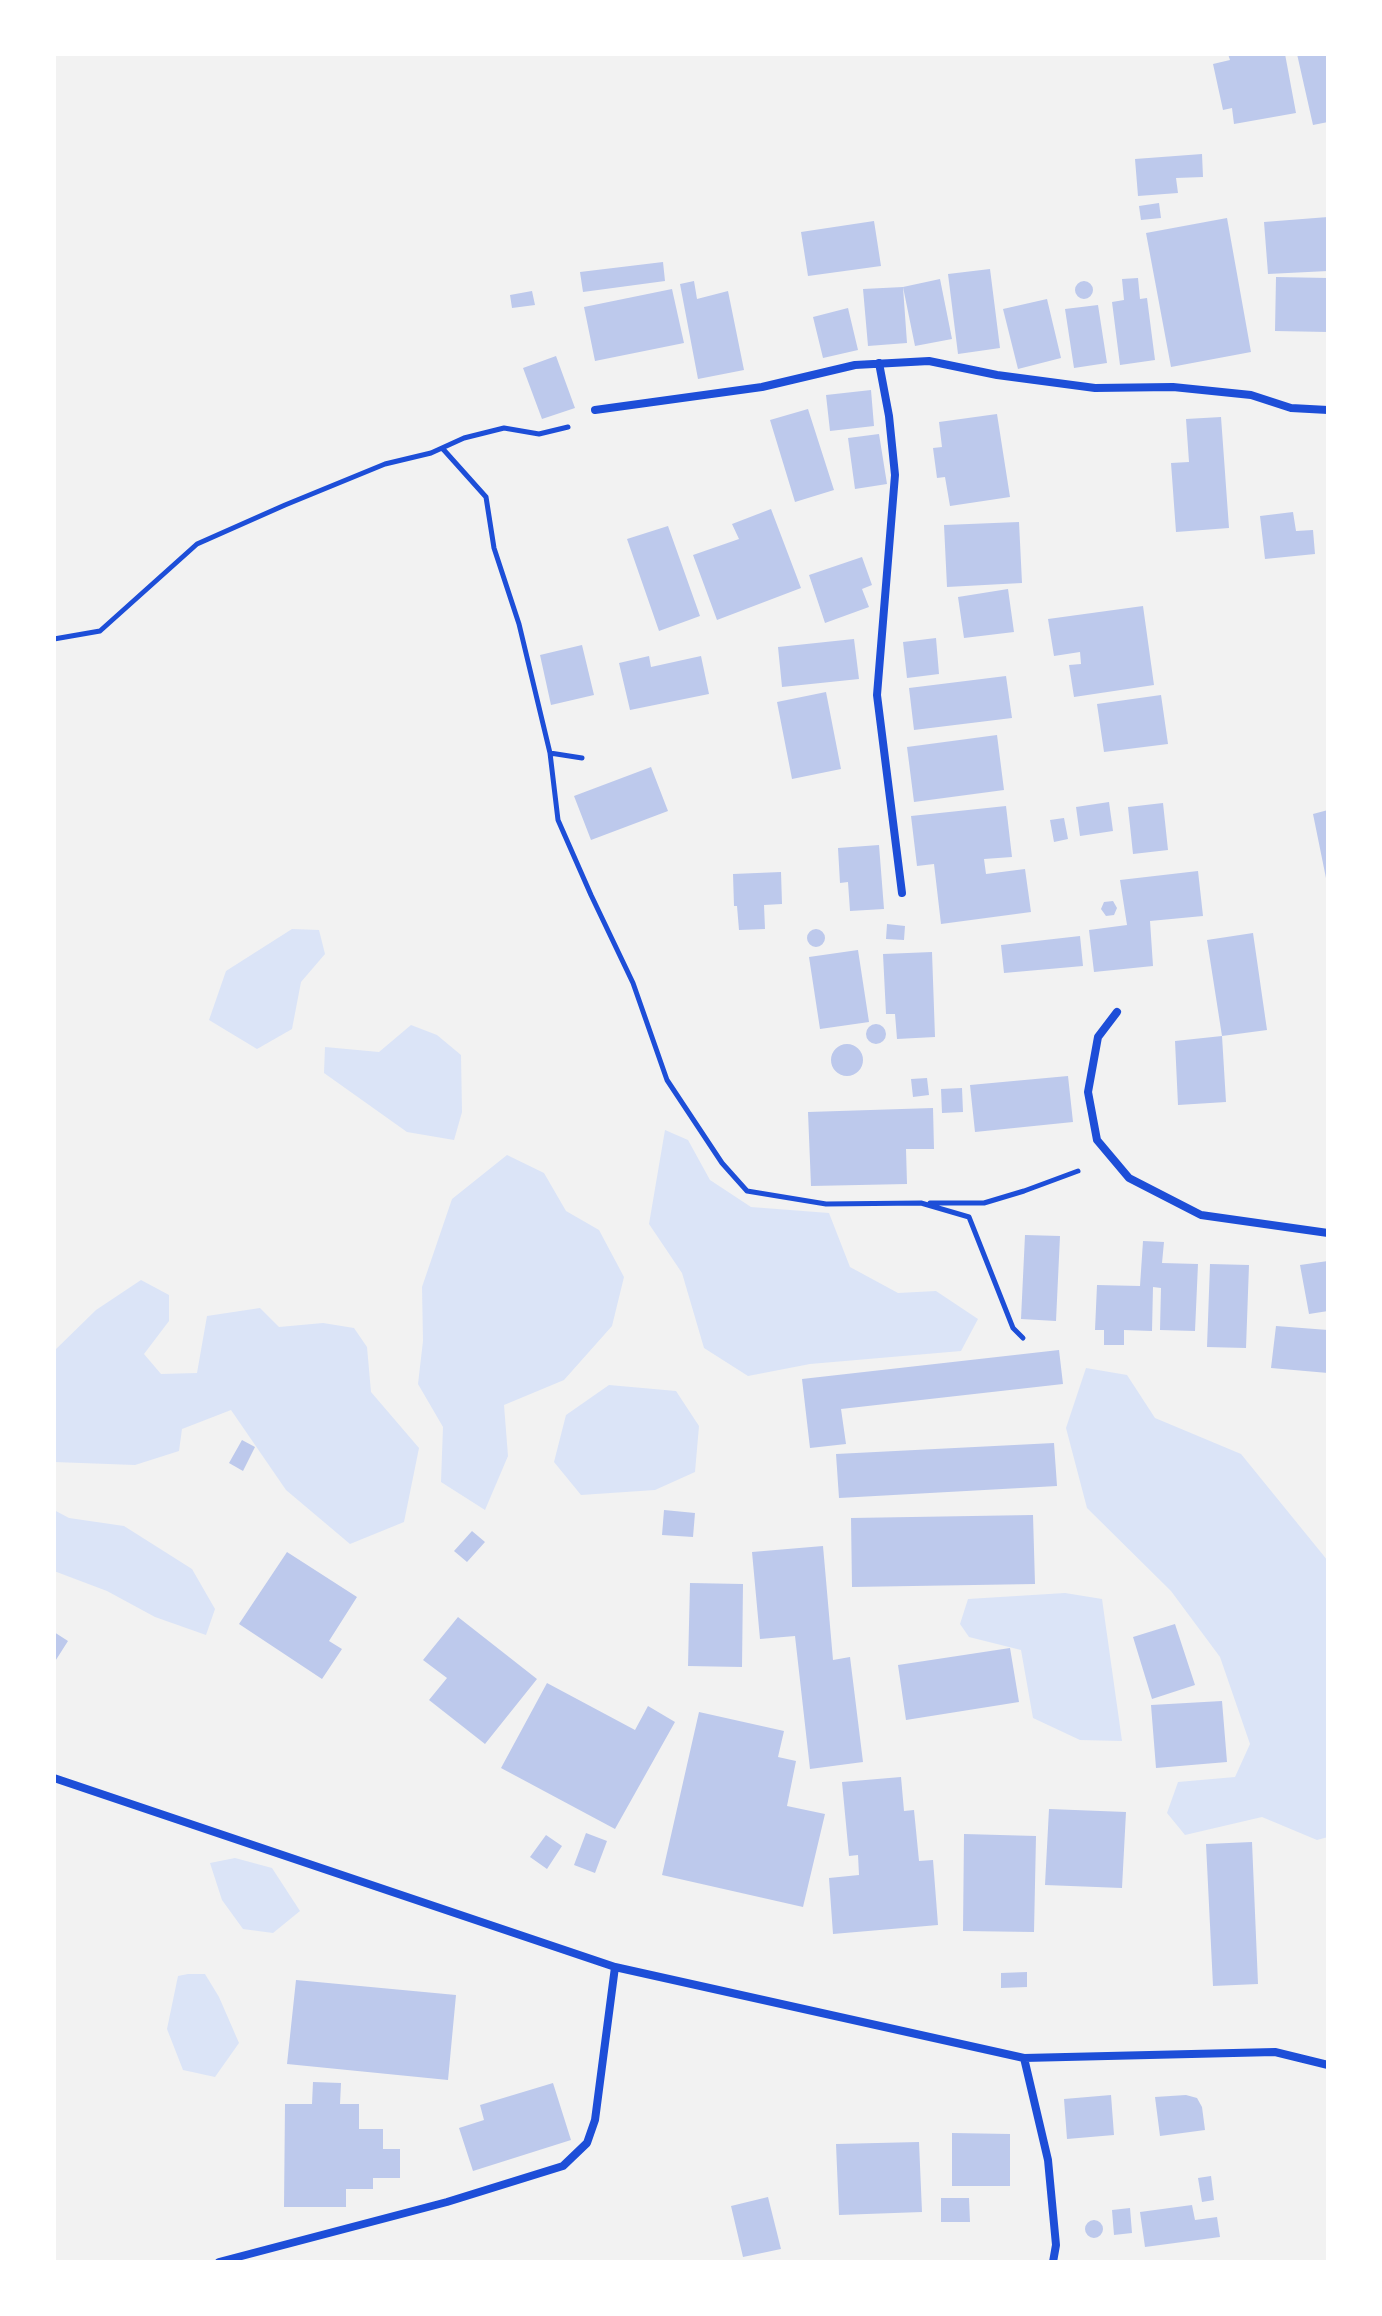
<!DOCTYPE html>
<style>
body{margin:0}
#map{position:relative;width:1382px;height:2316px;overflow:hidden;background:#f2f2f2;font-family:"Work Sans",sans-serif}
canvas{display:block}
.frame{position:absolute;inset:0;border:56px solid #fff;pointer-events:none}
</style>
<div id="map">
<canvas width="1382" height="2316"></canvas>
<div class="frame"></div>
</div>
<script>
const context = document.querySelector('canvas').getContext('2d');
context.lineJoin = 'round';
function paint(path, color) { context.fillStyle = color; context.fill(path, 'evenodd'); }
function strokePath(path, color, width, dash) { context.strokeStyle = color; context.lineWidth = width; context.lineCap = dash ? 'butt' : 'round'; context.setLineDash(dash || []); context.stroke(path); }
const green = new Path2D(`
 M292,929L319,930L325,954L301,982L292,1029L257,1049L209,1020L226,971Z
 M411,1025L437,1035L461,1055L462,1112L454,1140L407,1132L324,1073L325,1047L379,1052Z
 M665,1130L688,1140L710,1180L751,1207L829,1213L850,1267L898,1293L936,1291L978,1319L961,1351L810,1364L748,1376L704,1348L682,1273L649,1224Z
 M507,1155L544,1173L566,1211L599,1230L624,1277L612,1326L564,1380L504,1405L508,1456L485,1510L441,1482L443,1427L418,1384L423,1341L422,1287L452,1199Z
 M141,1280L169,1295V1321L144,1354L161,1374L197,1373L207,1316L260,1308L279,1327L323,1323L354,1328L367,1347L371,1392L419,1448L404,1522L350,1544L286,1490L231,1410L182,1429L179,1451L135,1465L54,1462V1351L96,1310Z
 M1086,1368L1127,1375L1155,1418L1241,1454L1328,1561V1837L1317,1840L1262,1817L1185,1835L1167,1813L1178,1782L1235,1777L1250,1744L1220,1657L1171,1591L1087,1508L1066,1428Z
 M609,1385L676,1391L699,1426L695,1472L655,1490L581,1495L554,1462L566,1415Z
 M54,1510L69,1518L124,1526L192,1569L215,1609L206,1635L155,1617L107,1591L54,1571Z
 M1065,1593L1102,1599L1122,1741L1080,1740L1033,1718L1021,1650L969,1637L960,1624L968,1599Z
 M235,1858L272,1868L300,1911L273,1933L243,1929L222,1900L210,1863Z
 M188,1974H205L219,1997L239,2043L215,2077L183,2070L167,2029L178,1976Z`);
const building = new Path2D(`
 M1228,54H1285L1296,113L1234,124L1232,108L1223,110L1213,64L1230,60Z
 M1297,54H1328V122L1313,125Z
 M1202,154L1203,177L1176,178L1178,193L1138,196L1135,159Z
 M1159,203L1161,218L1141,220L1139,206Z
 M1328,217V271L1268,274L1264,222Z
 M1227,218L1251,352L1171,367L1146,233Z
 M874,221L881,266L808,276L801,232Z
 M663,262L665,281L583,292L580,272Z
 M990,269L1000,348L958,354L948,274Z
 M1276,277L1328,278V332L1275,331Z
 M1138,278L1140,299L1147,298L1155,360L1120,365L1112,302L1124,300L1122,279Z
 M940,279L952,339L915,346L903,287L907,343L868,346L863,289L903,287Z
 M1075 290a9 9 0 1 1 18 0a9 9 0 1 1-18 0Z
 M694,281L697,299L728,291L744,370L698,379L680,284Z
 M672,289L684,343L595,361L584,307Z
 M532,291L535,305L512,308L510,295Z
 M1047,299L1061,358L1018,369L1003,309Z
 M1098,305L1107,363L1074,368L1065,309Z
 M848,308L858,350L823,358L813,317Z
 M556,356L575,408L542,419L523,368Z
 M871,390L874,426L830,431L826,395Z
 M808,409L834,490L795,502L770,420Z
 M997,414L1010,497L950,506L945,477L937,478L933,448L942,447L939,422Z
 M1221,417L1229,528L1176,532L1171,463L1189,462L1186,419Z
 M879,434L887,484L855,489L848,438Z
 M771,509L801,588L717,620L693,555L739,539L732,524Z
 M1293,512L1296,531L1313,530L1315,554L1265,559L1260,516Z
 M1019,522L1022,583L947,587L944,525Z
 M668,526L700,616L659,631L627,539Z
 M862,557L872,585L862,589L869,607L825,623L809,575Z
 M1008,589L1014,632L964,638L958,597Z
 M1143,606L1154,685L1074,697L1069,665L1081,664L1080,652L1054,656L1048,619Z
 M936,638L939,674L907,678L903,642Z
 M854,639L859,679L782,687L778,647Z
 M582,645L594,695L551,705L540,655Z
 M649,656L651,667L701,656L709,694L630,710L619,663Z
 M1006,676L1012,718L914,730L909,688Z
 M826,692L841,769L792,779L777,702Z
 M1161,695L1168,744L1104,752L1097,704Z
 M997,735L1004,790L914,802L907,747Z
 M651,767L668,811L591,840L574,796Z
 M1109,802L1113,831L1080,836L1076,807Z
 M1163,803L1168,850L1133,854L1128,807Z
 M1006,806L1012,857L984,859L986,874L1025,869L1031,912L941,924L934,864L917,866L911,816Z
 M1328,810V883H1327L1313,814Z
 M1064,818L1068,839L1054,842L1050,820Z
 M879,845L884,909L850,911L848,882L840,883L838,848Z
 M1198,871L1203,916L1150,921L1153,966L1094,972L1089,930L1127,925L1120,880Z
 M781,872L782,904L764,905L765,929L739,930L737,906H734L733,874Z
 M1113,901L1117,908L1114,915L1106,916L1101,909L1104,902Z
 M887,924L905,926L904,940L886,939Z
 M807 938a9 9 0 1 1 18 0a9 9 0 1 1-18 0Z
 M1253,933L1267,1030L1222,1036L1207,940Z
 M1080,936L1083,966L1004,973L1001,945Z
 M858,950L869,1022L820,1029L809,957Z
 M932,952L935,1037L897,1039L895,1014H886L883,954Z
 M866 1034a10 10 0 1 1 20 0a10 10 0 1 1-20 0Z
 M1222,1036L1226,1102L1178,1105L1175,1041Z
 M831 1060a16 16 0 1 1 32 0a16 16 0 1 1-32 0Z
 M1068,1076L1073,1122L975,1132L970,1085Z
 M927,1078L929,1095L913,1097L911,1079Z
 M962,1088L963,1112L942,1113L941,1089Z
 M933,1108L934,1149H906L907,1184L811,1186L808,1112Z
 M1025,1235L1060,1236L1056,1321L1021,1319Z
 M1143,1241L1164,1242L1162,1263L1198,1264L1195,1331L1160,1330L1161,1288L1153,1287L1152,1331L1124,1330V1345H1104V1330H1095L1097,1285L1140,1286Z
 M1328,1261V1311L1309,1314L1300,1265Z
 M1210,1264L1249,1265L1246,1348L1207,1347Z
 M1276,1326L1328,1330V1373L1271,1368Z
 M1059,1350L1063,1384L841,1409L846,1444L810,1448L802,1379Z
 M242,1440L255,1447L243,1471L229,1463Z
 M1054,1443L1057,1486L839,1498L836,1454Z
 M664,1510L695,1513L693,1537L662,1535Z
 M1033,1515L1035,1584L852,1587L851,1518Z
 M472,1531L485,1542L467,1562L454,1551Z
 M823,1546L833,1660L850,1657L863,1762L810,1769L795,1636L760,1639L752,1552Z
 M287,1552L357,1597L329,1641L342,1649L322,1679L239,1624Z
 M690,1583L743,1584L742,1667L688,1666Z
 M458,1617L537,1679L485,1744L429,1700L447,1678L423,1660Z
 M1175,1624L1195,1685L1152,1699L1133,1637Z
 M54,1632L68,1641L54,1663Z
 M1010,1648L1019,1702L906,1720L898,1665Z
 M547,1683L635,1730L648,1706L675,1722L615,1829L501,1768Z
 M1222,1701L1227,1762L1156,1768L1151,1705Z
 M699,1712L784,1731L778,1757L796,1761L787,1806L825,1814L803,1907L662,1875Z
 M901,1777L904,1811L914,1810L919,1861L933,1860L938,1925L833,1934L829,1878L859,1875L858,1855L849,1856L842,1782Z
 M1049,1809L1126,1812L1122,1888L1045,1885Z
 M586,1833L607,1841L595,1873L574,1865Z
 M964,1834L1036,1836L1034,1932L963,1931Z
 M546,1835L562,1846L547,1869L530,1857Z
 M1252,1842L1258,1984L1213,1986L1206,1844Z
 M1027,1972V1987L1001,1988V1973Z
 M296,1980L456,1995L448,2080L287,2064Z
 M313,2082L341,2083L340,2104H359V2129H383V2149H400V2178H373V2189H346V2207H284L285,2104H312Z
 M553,2083L571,2140L473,2171L459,2128L484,2120L480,2105Z
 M1111,2095L1114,2135L1067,2139L1064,2099Z
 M1186,2095L1197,2098L1202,2107L1205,2130L1160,2136L1155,2097Z
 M952,2133L1010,2134V2186H952Z
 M919,2142L922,2212L839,2215L836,2144Z
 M1211,2176L1214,2200L1202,2202L1198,2178Z
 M768,2197L781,2249L743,2257L731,2206Z
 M941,2198H969L970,2222H941Z
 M1192,2205L1195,2220L1217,2217L1220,2237L1145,2247L1140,2212Z
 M1130,2208L1132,2233L1114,2235L1112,2210Z
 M1085 2229a9 9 0 1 1 18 0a9 9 0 1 1-18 0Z`);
const path = new Path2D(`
 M443,449L486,497L494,548L519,624L550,753L558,820L591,895L633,983L667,1080L722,1163L747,1191L826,1204L921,1203L969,1217L1013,1328L1023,1338
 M54,639L100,631L197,544L285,505L385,464L431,453L464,438L504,428L539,434L568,427
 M550,753L582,758
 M930,1203H984L1024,1191L1078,1171`);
const minor = new Path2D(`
 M879,363L889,416L895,475L877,695L902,893
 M595,410L762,387L855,365L929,361L997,375L1095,388L1173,387L1251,395L1291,408L1328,410
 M1117,1012L1098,1037L1088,1092L1097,1140L1129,1178L1201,1215L1328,1233
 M54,1778L615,1967L1024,2058L1275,2052L1328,2065
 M1024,2058L1048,2160L1056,2245L1053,2262
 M219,2262L447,2202L563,2166L587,2143L595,2120L615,1967`);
paint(green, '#dbe4f7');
paint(building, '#bdc9ec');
strokePath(path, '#1d4ed8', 5);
strokePath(minor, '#1d4ed8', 8);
</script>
